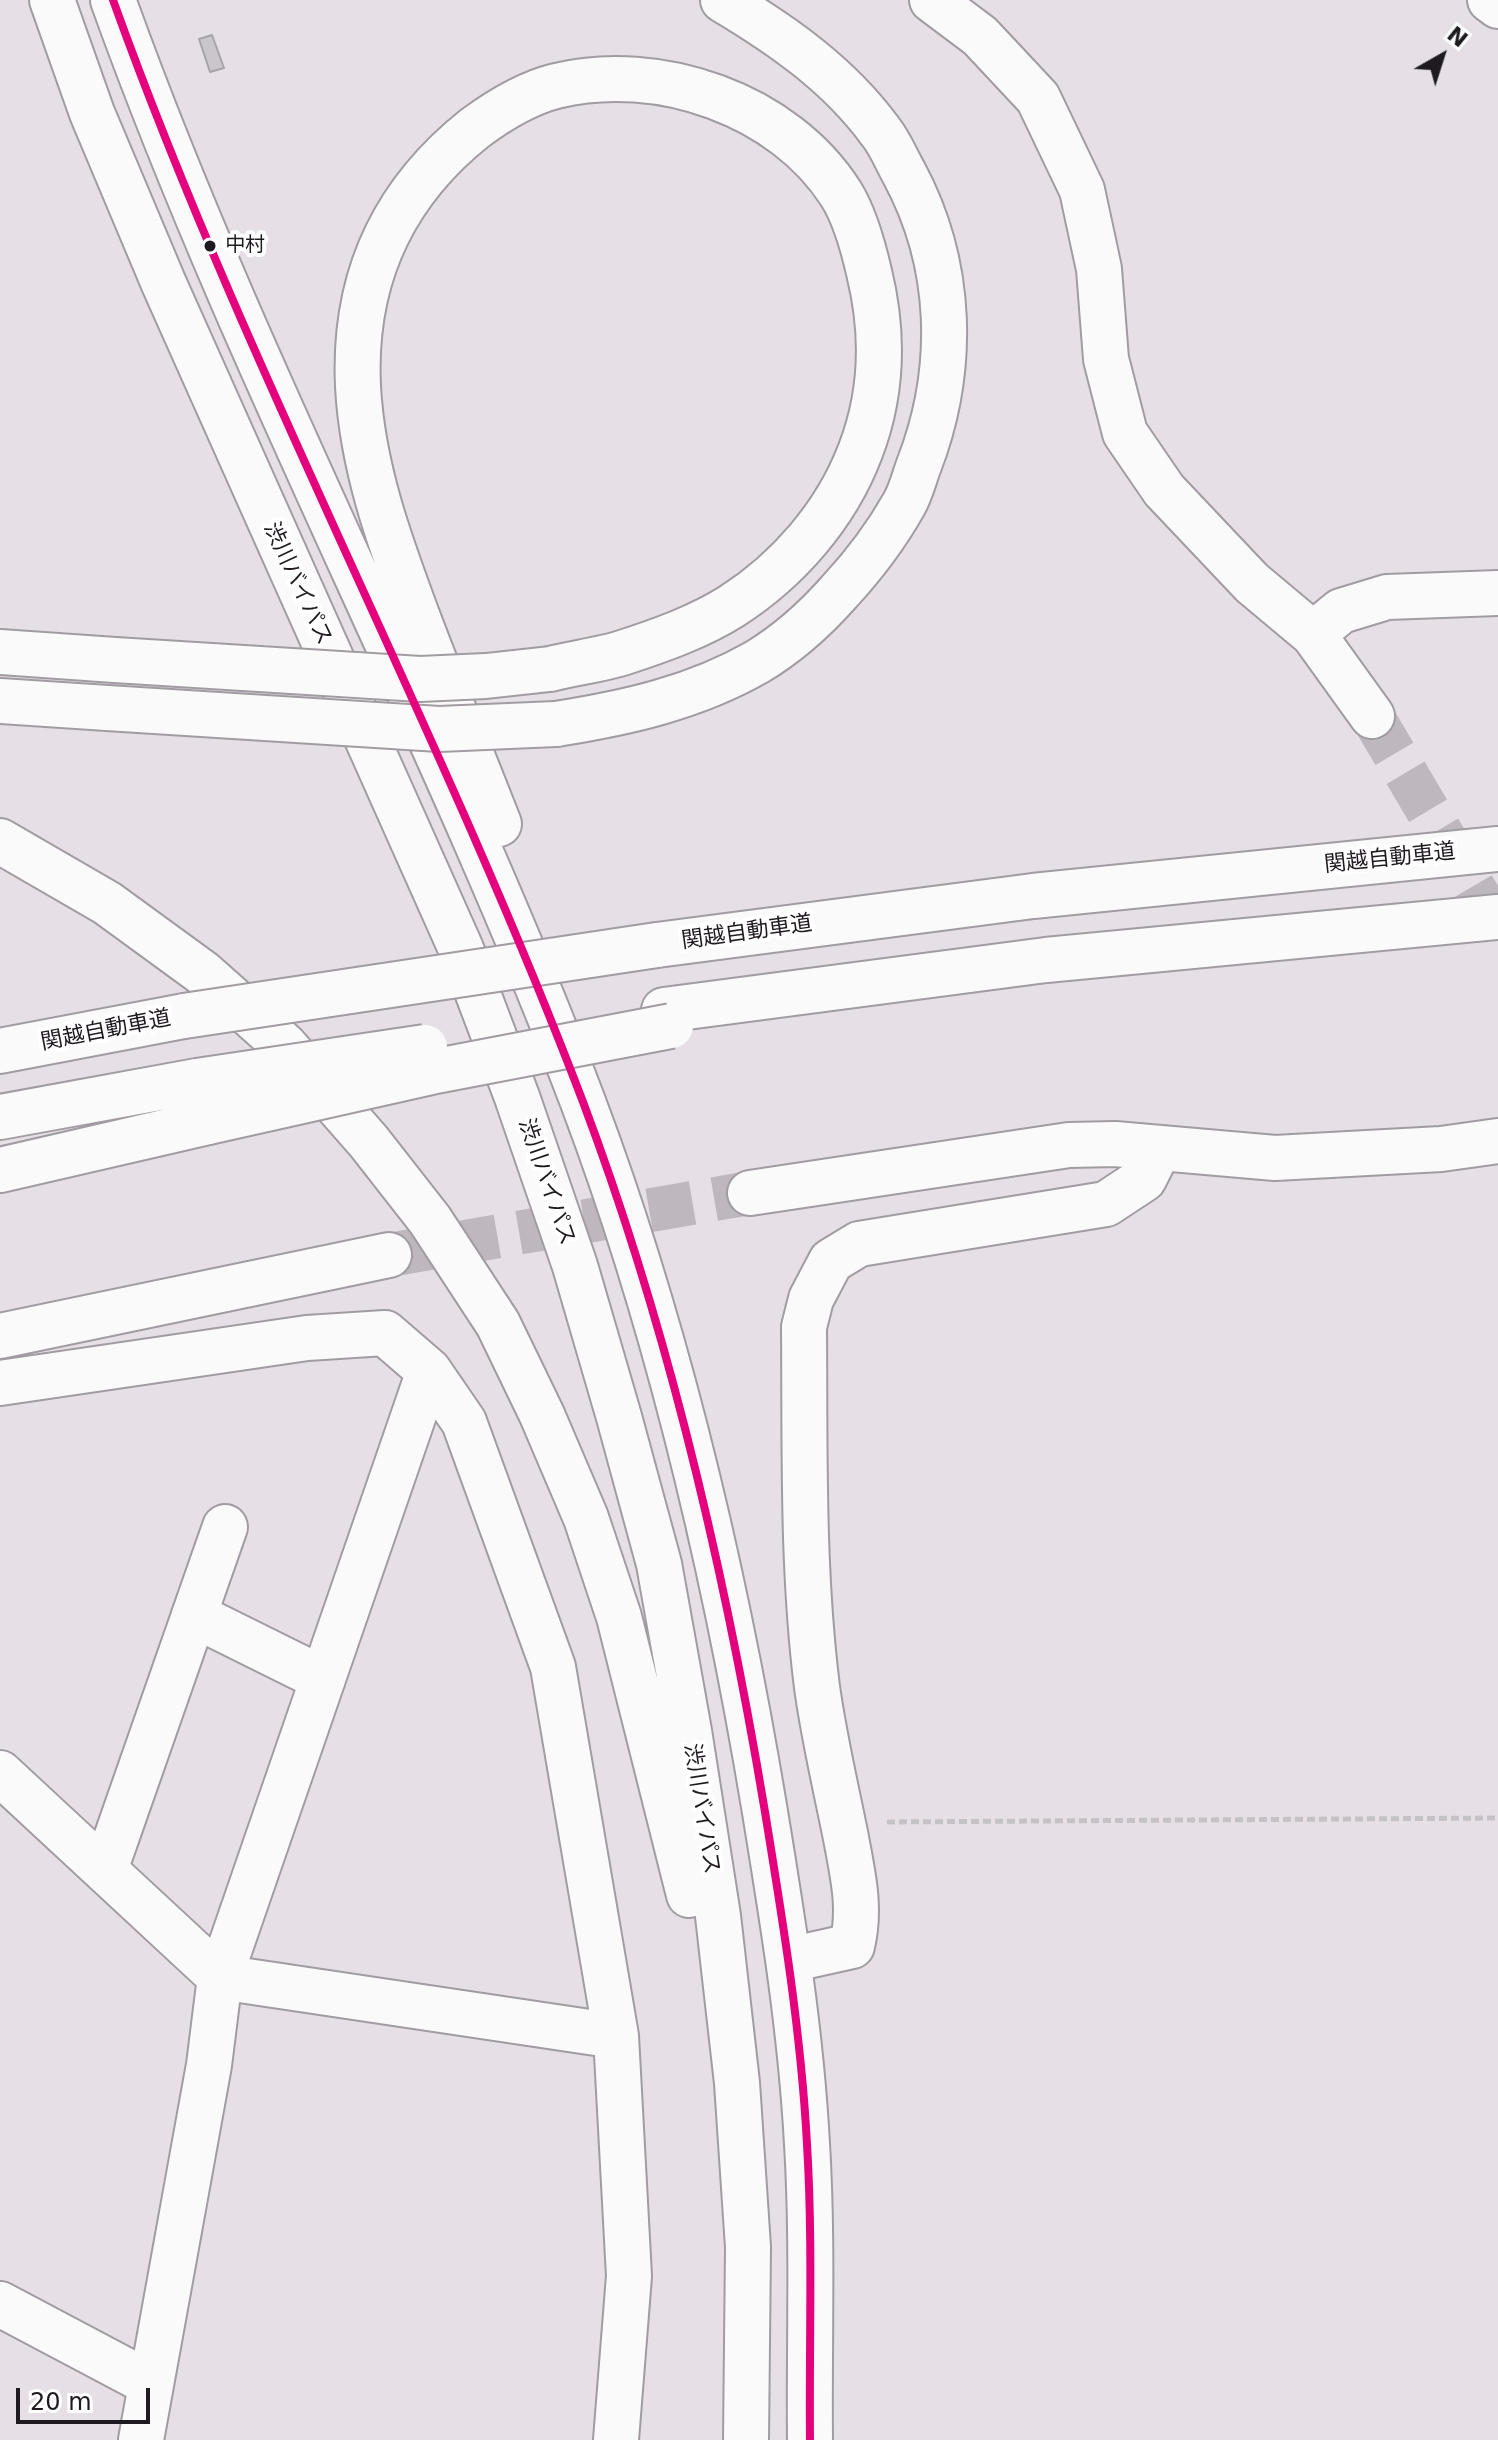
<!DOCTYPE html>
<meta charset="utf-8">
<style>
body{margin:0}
#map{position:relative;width:1498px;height:2440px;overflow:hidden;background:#e6e0e6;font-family:"DejaVu Sans",sans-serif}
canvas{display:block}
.north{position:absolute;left:1402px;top:16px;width:80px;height:80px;-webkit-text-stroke:6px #fff;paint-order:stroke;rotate:39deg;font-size:22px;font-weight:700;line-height:32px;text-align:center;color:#1f1a1f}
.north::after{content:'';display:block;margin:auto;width:28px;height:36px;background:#1f1a1f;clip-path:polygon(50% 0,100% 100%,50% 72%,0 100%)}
.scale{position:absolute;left:16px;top:2388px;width:134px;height:36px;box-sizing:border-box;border:4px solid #1f1a1f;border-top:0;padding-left:10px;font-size:24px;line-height:28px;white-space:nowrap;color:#1f1a1f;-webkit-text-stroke:6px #fff;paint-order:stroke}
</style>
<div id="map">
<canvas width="1498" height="2440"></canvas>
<div class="north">N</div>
<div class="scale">20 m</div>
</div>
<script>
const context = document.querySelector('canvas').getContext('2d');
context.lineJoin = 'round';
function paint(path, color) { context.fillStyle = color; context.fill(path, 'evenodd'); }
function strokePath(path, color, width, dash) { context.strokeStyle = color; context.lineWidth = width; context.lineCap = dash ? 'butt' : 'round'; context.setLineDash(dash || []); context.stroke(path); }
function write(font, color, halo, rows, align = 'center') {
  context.font = font + ' "DejaVu Sans","Noto Sans JP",sans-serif'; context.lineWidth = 8; context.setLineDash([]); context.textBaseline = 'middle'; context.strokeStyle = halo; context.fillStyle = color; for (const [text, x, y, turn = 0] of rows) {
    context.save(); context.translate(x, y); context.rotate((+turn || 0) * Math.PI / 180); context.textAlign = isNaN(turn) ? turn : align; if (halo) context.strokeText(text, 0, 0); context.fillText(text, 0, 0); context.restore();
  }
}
const building = new Path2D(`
 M212,35L224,68L210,72L199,39Z`);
const minorTunnel = new Path2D(`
 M1372,716L1498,929
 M389,1255L750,1193`);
const path = new Path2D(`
 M887,1822L1498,1818`);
const minor = new Path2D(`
 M932,0L980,36L1038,98L1082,190L1099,269L1106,359L1125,433L1164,490L1252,583L1313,634L1372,716
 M1490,0L1498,6
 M1313,634L1341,611L1387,597L1498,593
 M750,1193L1069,1145L1115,1144L1275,1158L1441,1149L1498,1141
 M0,1336L389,1255
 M0,1383L307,1338L385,1333L429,1371L464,1422L553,1667L616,2036L629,2276L616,2440
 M194,1615L323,1679
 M0,1773L220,1977L616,2036
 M105,1870L225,1527
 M789,1960L852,1946C861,1908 853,1876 846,1838C836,1788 824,1738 817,1687C802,1568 805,1447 804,1327L811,1299L831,1261L859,1244L1106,1204L1144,1179L1159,1149
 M0,2304L151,2384
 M141,2440L209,2065L220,1977L429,1371`);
const highway = new Path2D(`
 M52,0L92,113L164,284L461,949L517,1097L575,1266L619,1417L659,1564L689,1731L718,1916L737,2083L748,2247L746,2440
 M113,0C248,376 441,728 583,1102C669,1330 725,1571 765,1812C783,1922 801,2032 807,2144C813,2242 809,2342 810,2440
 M0,652L115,660
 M0,701L107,708
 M556,724C626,713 694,698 757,662C787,644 816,618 839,592C864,565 886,536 904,504C911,492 914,478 919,465C956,369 953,264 904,173C896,159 890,143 880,131C839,75 782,35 723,0
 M499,824C472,755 444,687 418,618C390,543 362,467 358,386C353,280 392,194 475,128C498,111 528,93 556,86C658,61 784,104 841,194C855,216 863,246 869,272C884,333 883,393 860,452C836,515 788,570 732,606C699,627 659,641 622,653C599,660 574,663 550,669
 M0,841L107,903L203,973L285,1046L369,1142L430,1220L498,1324L542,1415L586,1518L619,1617L689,1895
 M657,945L1033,896L1498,849
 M664,1010L1046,960L1498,917
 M0,1051L184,1016
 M0,1117L197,1081
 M0,1170L208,1122`);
const highwayBridge = new Path2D(`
 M115,660L420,679L486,676L550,669
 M107,708L439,729L556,724
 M184,1016L657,945
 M197,1081L425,1047
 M208,1122L431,1072L671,1026`);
const bus1 = new Path2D(`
 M113,0C248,376 441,728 583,1102C669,1330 725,1571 765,1812C783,1922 801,2032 807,2144C813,2242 809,2342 810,2440`);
const markers = [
 [210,246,7,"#1f1a1f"]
];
const busNames = [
 ["中村",225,246]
];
const streetNames = [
 ["渋川バイパス",297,584,65],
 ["関越自動車道",1390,859,-6],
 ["関越自動車道",747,933,-8],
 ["関越自動車道",106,1031,-11],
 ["渋川バイパス",546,1182,71],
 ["渋川バイパス",701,1809,81]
];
paint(building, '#cbc6cb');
strokePath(building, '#a8a3a8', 2);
strokePath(minorTunnel, '#beb8be', 44, [44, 22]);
strokePath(minor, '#a19ca1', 48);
strokePath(highway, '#a19ca1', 48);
strokePath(path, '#c4c2c4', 5, [8, 4]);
strokePath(minor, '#fbfafb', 44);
strokePath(highway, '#fbfafb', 44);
strokePath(highwayBridge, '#a19ca1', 48, []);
strokePath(highwayBridge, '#fbfafb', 44);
strokePath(bus1, '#e5007d', 8);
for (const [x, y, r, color] of markers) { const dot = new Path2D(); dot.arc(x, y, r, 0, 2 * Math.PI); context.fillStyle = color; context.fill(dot); strokePath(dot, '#fff', 3); }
write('20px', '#1f1a1f', '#fff', busNames, 'left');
write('22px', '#1f1a1f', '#fff', streetNames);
</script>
